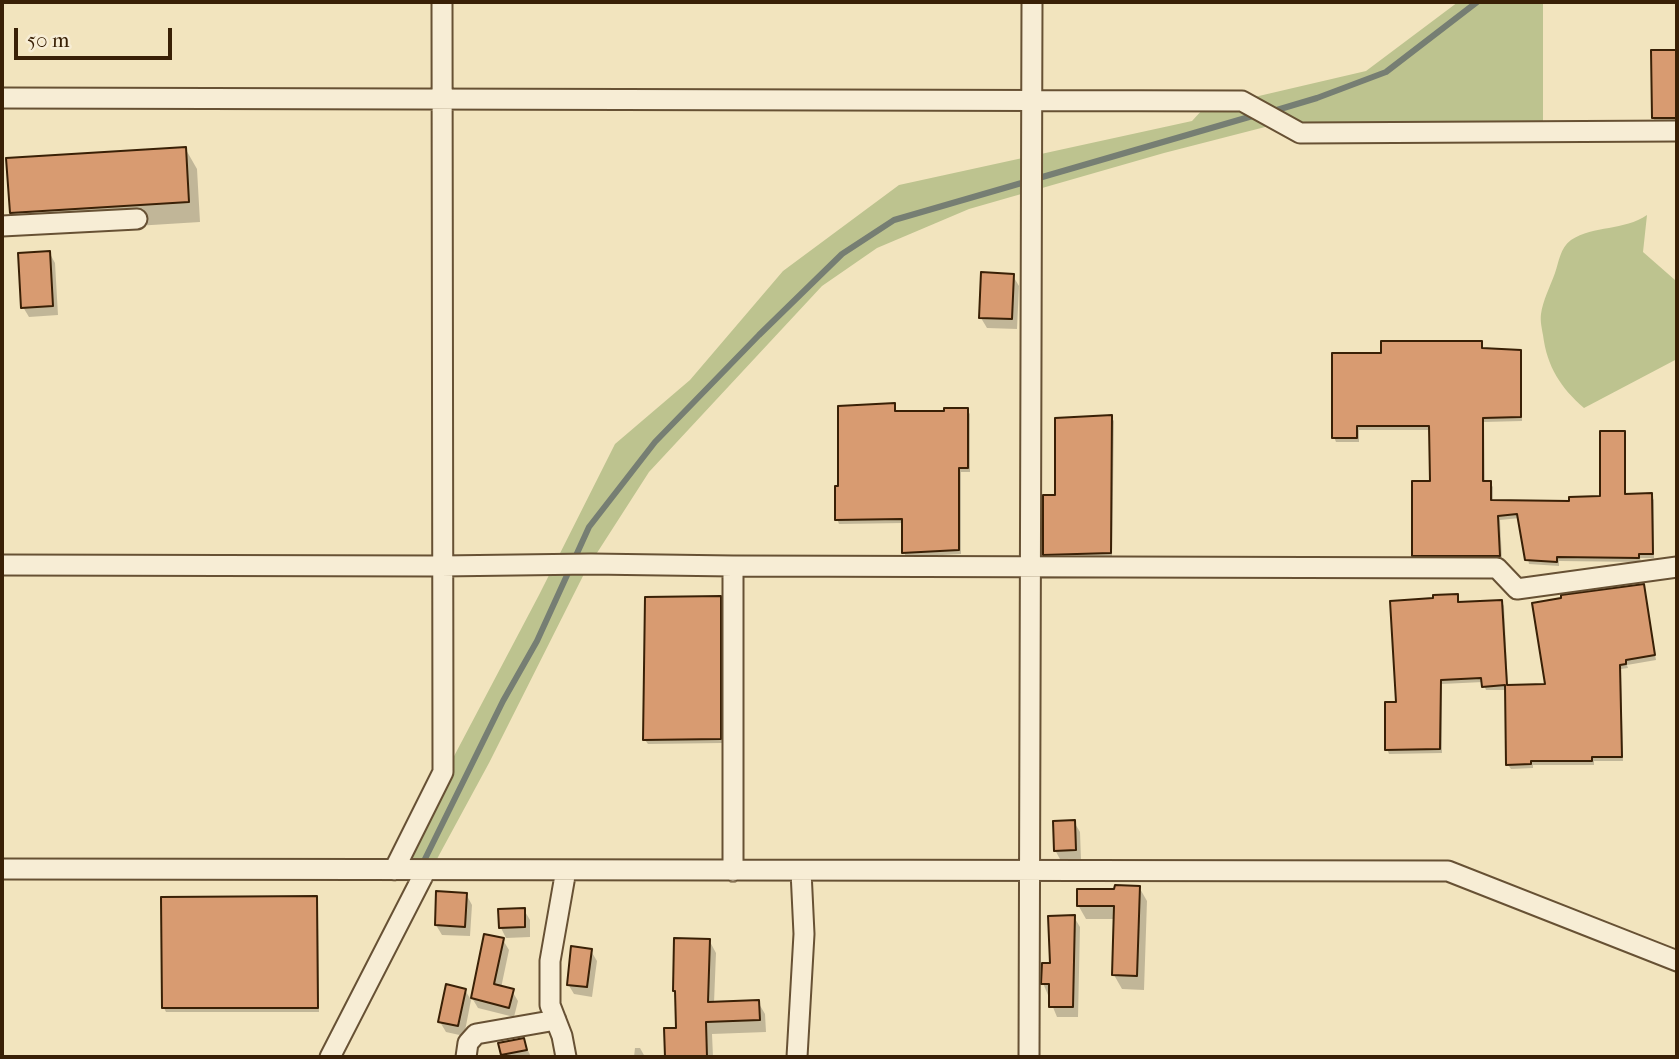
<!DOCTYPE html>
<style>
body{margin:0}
#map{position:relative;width:1679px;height:1059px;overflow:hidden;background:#f2e4be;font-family:"IM FELL French Canon",serif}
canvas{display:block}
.frame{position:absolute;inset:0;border:4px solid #392006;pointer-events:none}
.scale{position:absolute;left:14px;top:28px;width:158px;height:32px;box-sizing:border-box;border:4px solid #392006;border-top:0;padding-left:9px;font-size:21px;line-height:24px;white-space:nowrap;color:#392006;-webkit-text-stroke:5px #f7edd5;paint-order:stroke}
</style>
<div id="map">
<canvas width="1679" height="1059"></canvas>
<div class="frame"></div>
<div class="scale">50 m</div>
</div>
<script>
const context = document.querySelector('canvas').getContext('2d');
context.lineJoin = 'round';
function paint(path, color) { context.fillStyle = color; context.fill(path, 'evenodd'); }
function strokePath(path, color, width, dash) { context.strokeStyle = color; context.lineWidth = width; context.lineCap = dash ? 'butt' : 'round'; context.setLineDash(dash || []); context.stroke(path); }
const green = new Path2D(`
 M1458,2H1543V132L1269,126L1164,153L969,209L877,248L822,286L649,472L586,570L489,763L431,870H394L539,595L615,444L690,380L783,271L899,185L1192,121L1203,109L1366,71Z
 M1647,215L1643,252L1675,280L1677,359L1584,408C1561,388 1547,367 1543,335C1542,329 1540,321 1541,314C1543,300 1550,287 1555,273C1559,262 1560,248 1571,240C1594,225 1624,231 1647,215Z`);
const shadow = new Path2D(`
 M1675,51L1677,56V128H1659L1653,118Z
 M185,148L197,169L200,222L23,233L11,213Z
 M49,252L55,263L58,315L29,317L23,307Z
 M1013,276L1019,286L1017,329L987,328L981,318Z
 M1481,343L1484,350L1520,352L1522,356V421L1484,422L1485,483H1490L1493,487V502L1570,503L1602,498L1624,433L1626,437V495H1651L1654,500V558H1640L1641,562L1559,561V566L1529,564L1520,518L1500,520L1502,560H1417L1414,555L1432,483L1431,430H1359V442H1336L1334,437L1383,354Z
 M894,405L896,412H945L967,410L970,414V472H961V554L906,557L904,552V523L839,524L837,519Z
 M1111,417L1114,421L1112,557L1047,559L1044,554L1057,497Z
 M1643,586L1656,660L1627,665L1628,668L1621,669L1623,761H1594V765H1533V768L1511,769L1508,765L1507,690H1486L1483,682L1442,684V753L1389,754L1387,749L1398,704L1457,595L1460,604L1502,602L1504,606L1508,687L1547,686Z
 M720,597L722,602V743L648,744L645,740Z
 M1074,822L1080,832L1081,860L1061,861L1055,850Z
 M1139,887L1147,901L1144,990L1122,989L1114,975L1115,919H1086L1078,905L1116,891Z
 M466,894L472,905L470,936L442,935L436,925Z
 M316,898L318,903L319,1012H166L164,1008Z
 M524,910L530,920V937L506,938L501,928Z
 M1074,917L1080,927L1078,1017H1057L1043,983Z
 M503,940L509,950L501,988L512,991L518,1001L514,1017L478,1008L472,998Z
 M709,940L716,953L714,1003L758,1002L765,1014L766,1032L712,1034L713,1057H667L666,1030H677Z
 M591,951L597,961L592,997L574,994L568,984Z
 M465,990L471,1000L464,1036L446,1032L440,1022Z
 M523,1040L531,1057H503L500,1044Z
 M635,1048H640L645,1057H634Z`);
const stream = new Path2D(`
 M1270,112L1317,98L1386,72L1477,2
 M422,865L503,701L537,641L589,527L655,442L759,335L842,254L894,220L1256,115`);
const building = new Path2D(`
 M1651,50H1676V118H1652Z
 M186,147L189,202L10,213L6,158Z
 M50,251L53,306L21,308L18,253Z
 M981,272L1014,274L1012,319L979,318Z
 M1381,341H1482V348L1521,350V417L1483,418V481H1491V500L1569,501V497L1600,496V431H1625V494L1652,493L1653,554H1639V558L1557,557V562L1525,560L1517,514L1498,516L1500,556H1412V481H1430L1429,426H1357V438H1332V353H1381Z
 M895,403V411H944V408H968V468H959V550L902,553V519L835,520V486H838V406Z
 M1112,415L1111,553L1043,555V495H1055V418Z
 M1644,584L1655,655L1626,660V664L1620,665L1622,757H1592V761H1531V764L1506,765L1505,685L1482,687L1481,678L1441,680L1440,749L1385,750V702H1396L1390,601L1433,598V595L1458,594V602L1502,600L1507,685L1545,684L1532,603L1561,598V595Z
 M721,596V739L643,740L645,597Z
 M1075,820L1076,850L1054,851L1053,821Z
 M1115,885L1140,886L1137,976L1112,975L1114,906H1077V889H1114Z
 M436,891L467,893L465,927L435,925Z
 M317,896L318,1008H162L161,897Z
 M525,908V927L499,928L498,909Z
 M1075,915L1073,1007H1049V984H1041L1042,963H1050L1048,916Z
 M484,934L504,938L494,984L514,989L509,1008L471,998Z
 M674,938L710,939L708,1002L759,1000L760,1020L706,1022L707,1057H665L664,1028H676L675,991H673Z
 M571,946L592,949L587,987L567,985Z
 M446,984L466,989L458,1026L438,1022Z
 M524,1038L527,1050L501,1055L498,1043Z`);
const minor = new Path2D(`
 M2,98L1242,101L1300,133L1677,131
 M2,226L137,219
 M2,565L441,566L591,564L733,566L1497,568L1517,589L1677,567
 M733,566V871
 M2,869L1448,871L1677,961
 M394,870L443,772L442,2
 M330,1057L426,870
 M466,1057L468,1043L476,1034L556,1020
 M566,1057L562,1036L550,1005V961L566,870
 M797,1057L804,934L801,871
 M1029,1057L1032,2`);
paint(green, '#bdc38f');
paint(shadow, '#0003');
strokePath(stream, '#767e73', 6);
paint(building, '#d89b71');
strokePath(building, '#392006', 2);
strokePath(minor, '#675134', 23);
strokePath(minor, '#f7edd5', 19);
</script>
